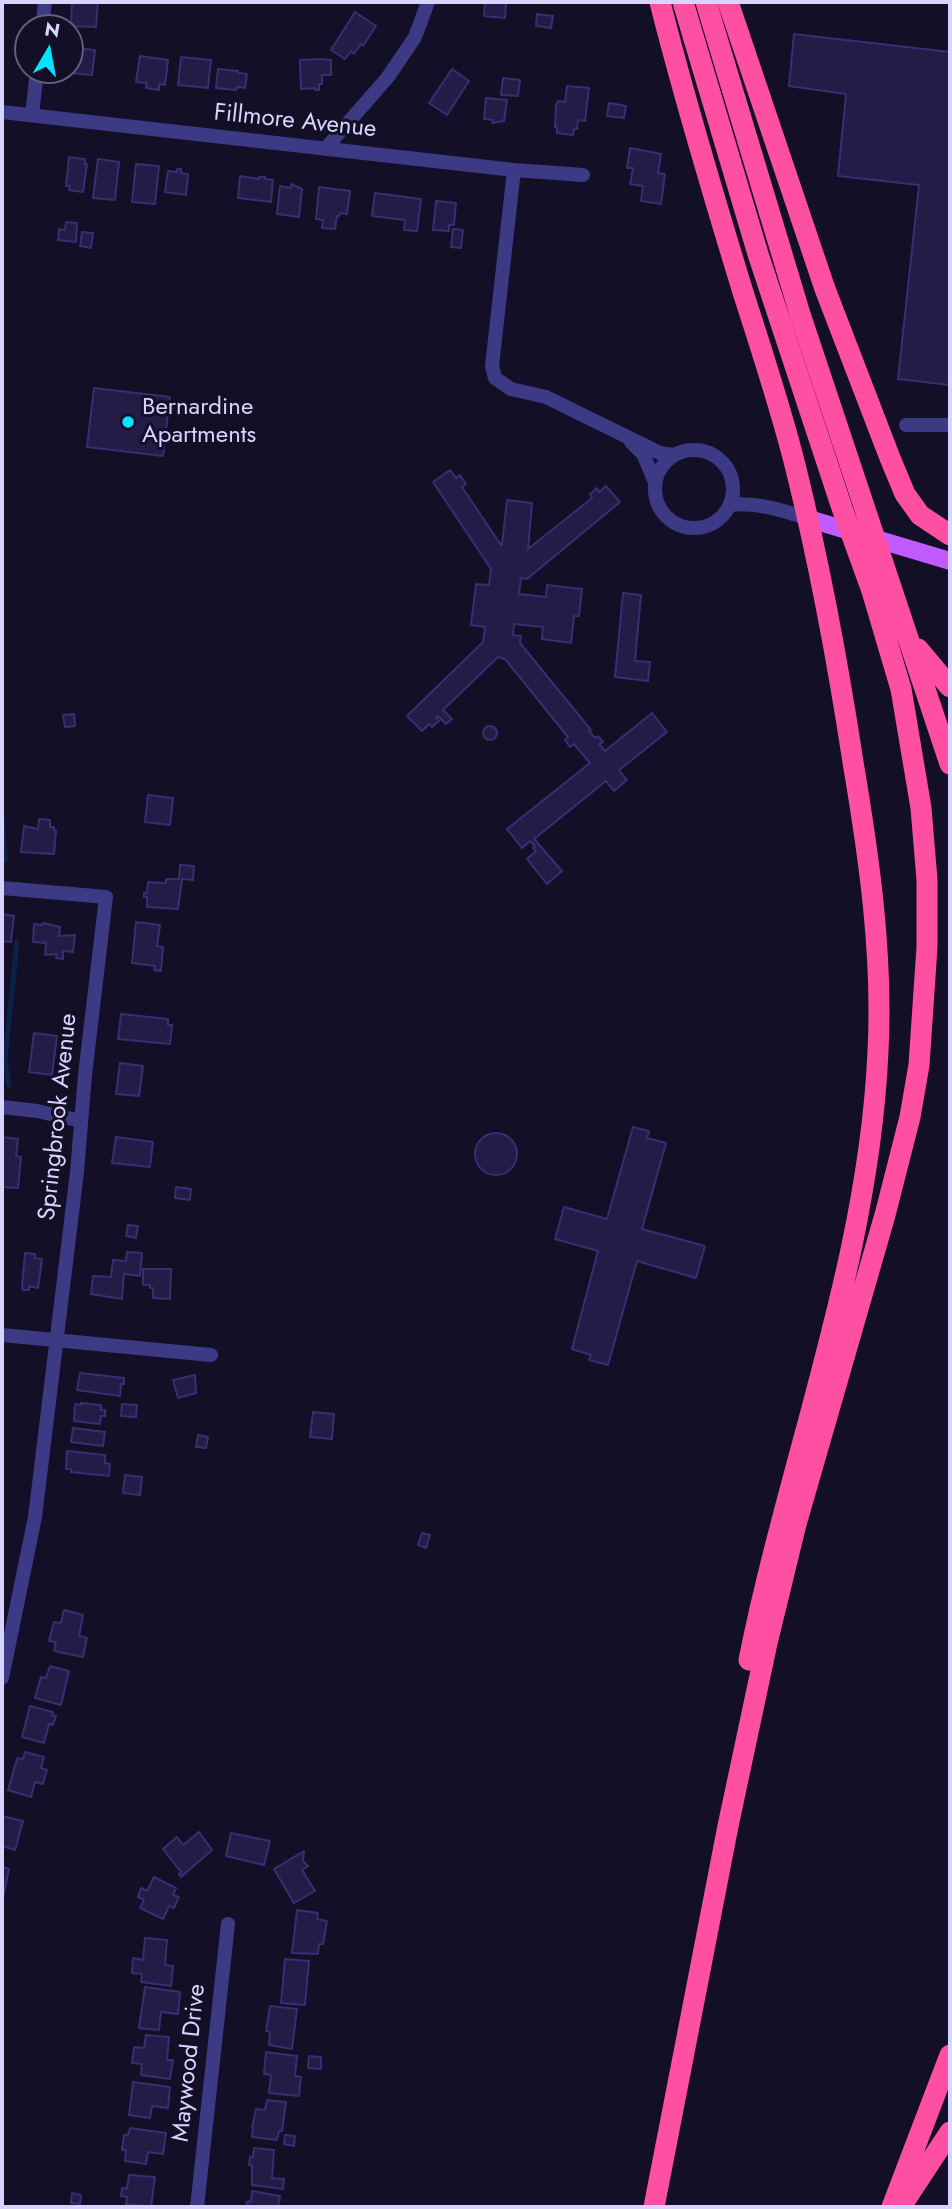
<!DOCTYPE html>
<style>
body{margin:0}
#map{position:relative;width:952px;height:2209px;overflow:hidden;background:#130f26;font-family:Jost,sans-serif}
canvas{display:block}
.frame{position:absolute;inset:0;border:4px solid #d9d4ff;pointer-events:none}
.north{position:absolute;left:14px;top:14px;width:70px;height:70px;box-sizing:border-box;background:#130f26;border:2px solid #625e7d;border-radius:50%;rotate:10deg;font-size:19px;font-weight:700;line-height:28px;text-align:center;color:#d9d4ff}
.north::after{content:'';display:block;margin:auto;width:24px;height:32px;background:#00e5ff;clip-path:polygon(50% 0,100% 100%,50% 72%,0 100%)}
</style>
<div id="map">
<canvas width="952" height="2209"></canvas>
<div class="frame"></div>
<div class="north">N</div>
</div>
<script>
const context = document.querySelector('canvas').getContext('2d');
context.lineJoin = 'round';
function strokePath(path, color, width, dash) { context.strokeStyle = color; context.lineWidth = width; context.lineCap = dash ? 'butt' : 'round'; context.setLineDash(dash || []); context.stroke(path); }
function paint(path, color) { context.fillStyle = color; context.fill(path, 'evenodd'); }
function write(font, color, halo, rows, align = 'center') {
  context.font = font + ' Jost,sans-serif'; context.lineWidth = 6; context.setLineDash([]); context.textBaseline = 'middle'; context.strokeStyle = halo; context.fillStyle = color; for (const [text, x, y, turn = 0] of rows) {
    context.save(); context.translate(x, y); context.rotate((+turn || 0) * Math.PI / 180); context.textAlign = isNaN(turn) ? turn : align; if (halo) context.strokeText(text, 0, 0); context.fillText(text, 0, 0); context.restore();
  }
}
const stream = new Path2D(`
 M2,814L5,860
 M9,1085L5,1060L17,942`);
const building = new Path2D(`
 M72,2H98L96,27L71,26Z
 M485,2H506L505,18L484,16Z
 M355,12L376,26L363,46L361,44L354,54L351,51L345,59L331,50Z
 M537,14L553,16L551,28L536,26Z
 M794,34L950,52V385L898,379L919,185L838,176L846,94L789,86Z
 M74,48L95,50L92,75L72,73L73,64L70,63V56L74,57Z
 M140,56L168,60L165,85L159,84V90L146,88L147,83L136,82Z
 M181,57L211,60L208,88L178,85Z
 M320,59L331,60V75H322V84H319V90H315V88L301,89L300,60Z
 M218,69L238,71V73L247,74L245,88L237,87L236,90L216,88Z
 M452,69L469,81L447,115L429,103Z
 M503,78L520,80L518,96L501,95Z
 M567,86L589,88L585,121L578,120L577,129H574L573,135L557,133V127H555L556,105L558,101L565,102Z
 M486,98L507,100L504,121L492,123L493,120L484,119Z
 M609,103L626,106L624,118L607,116Z
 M630,148L661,154L658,173L665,174L661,204L641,201L643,186L630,184L633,168H627Z
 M69,157L85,159V164H87L83,192L69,190L70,186H66Z
 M98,159L119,162L115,200L93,198Z
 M136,164L159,166L155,204L132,202Z
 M177,169H181V173L188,174L186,195L165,192L168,171L177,172Z
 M240,176L259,179V177H265V179L273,180L271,202L238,198Z
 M291,184L302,189L299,217L277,214L280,186L291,188Z
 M319,187L350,191L347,214L340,213L339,216H337L335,229L322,228L323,220L316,219Z
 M375,193L421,199L417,231L404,230L405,220L372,216Z
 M436,201L456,203L454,225H449V231L433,230Z
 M66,222L77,223L76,242L58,240L59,229L65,230Z
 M453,229L463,230L461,248L451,247Z
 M82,232L93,233L91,248L80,246Z
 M94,388L170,397L163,456L87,447Z
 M450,470L456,478L460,475L466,484L462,487L501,545H502L507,500L532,503L528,549L592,498L590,494L597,488L599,492L606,486L620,502L527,579L521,578L519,594L546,597L547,585L582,589L579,616H574L571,643L542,639L543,627L514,624L513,635L521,636L520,643L591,730L589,731L595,738L598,736L603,742L599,744L605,751L652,713L667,732L619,770L627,780L614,791L606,781L534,839L562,871L547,884L527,859L536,851L533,848L535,846L530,841L522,848L507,829L590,763L574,744L570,747L565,740L568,737L505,659L498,657L443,710L452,719L446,724L438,716L436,718L439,721L432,727L429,724L422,731L407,716L483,642L485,627L471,625L476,584L489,585L491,569L433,482Z
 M623,593L641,595L635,661L650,662L648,681L615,677Z
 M74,714L75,726L65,727L63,715Z
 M483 733a7 7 0 1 1 14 0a7 7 0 1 1-14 0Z
 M148,795L173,798L170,825L145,822Z
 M39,819L50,820V827H54V830L56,831L54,854L21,852L24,826L38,829Z
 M180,865L194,866L193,880L182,879L178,909L147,907V897H144V893H147L148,882L166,883V879H179Z
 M2,914L14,916L11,942L2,941Z
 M136,922L160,925L157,946L163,947L161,971L154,970L155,966L132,963Z
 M43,923L60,927L59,936L75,935L73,952L63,951V959L56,958L57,954L45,955L46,943L33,942L34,924L42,925Z
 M121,1014L168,1019V1025H172L170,1044L118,1039Z
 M34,1033L57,1036L52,1075L29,1072Z
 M120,1063L143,1066L139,1096L116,1094Z
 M633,1127L649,1131L647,1138L666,1143L642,1229L705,1246L696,1278L637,1261L608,1365L589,1360L591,1355L572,1349L598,1251L555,1239L564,1207L607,1219Z
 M475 1154a21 21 0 1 1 42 0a21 21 0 1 1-42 0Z
 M2,1137L18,1139L16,1156L21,1157L18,1188L3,1187Z
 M116,1137L153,1142L150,1167L112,1163Z
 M176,1187L191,1189L190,1200L175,1198Z
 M128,1225L138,1226L136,1238L126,1236Z
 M127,1252L142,1253L140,1276L124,1274L122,1299L91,1294L93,1276L111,1277L113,1260L126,1261Z
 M25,1253L35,1254V1258L42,1259L38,1288L29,1286V1290H23L22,1286Z
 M143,1269H171L170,1299L153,1298V1288H150V1285H143Z
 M80,1373L124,1378V1384H121L120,1396L77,1390Z
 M195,1375L196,1393L178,1398L173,1380Z
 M81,1403L101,1405V1410H105V1416H101L100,1424L74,1421L75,1404L81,1405Z
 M122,1404L137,1405L136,1417L121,1416Z
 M313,1412L334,1414L332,1439L310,1437Z
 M73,1428L105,1432L103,1446L71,1442Z
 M198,1435L208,1437L206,1448L196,1447Z
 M67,1451L105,1455V1463L110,1464L109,1476L71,1472V1469H66Z
 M125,1475L142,1477L140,1495L123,1493Z
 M422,1533L430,1535L426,1548L418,1545Z
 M64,1610L83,1615L79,1636L87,1638L83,1657L54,1651L56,1642L49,1641L54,1622L61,1623Z
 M50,1666L69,1671L61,1705L35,1698L41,1677L46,1678Z
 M30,1706L53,1712L52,1715L56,1716L53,1725L49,1724L44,1743L22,1737Z
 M25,1752L44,1757L41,1768L47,1770L43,1784L35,1782L31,1797L8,1790L16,1762L18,1758L23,1759Z
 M2,1816L23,1821L15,1850L2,1846Z
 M199,1832L212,1850L181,1877L179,1874L181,1872L163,1849L177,1837L183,1845Z
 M231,1833L270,1841L264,1865L226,1856Z
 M304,1851L303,1861L308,1866L302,1870L315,1891L294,1903L274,1869Z
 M2,1867L9,1869L3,1898H2Z
 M154,1877L176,1888L173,1895L179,1897L174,1908L169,1906L163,1919L140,1908L144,1900L138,1897L141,1888L147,1891Z
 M297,1910L318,1913L317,1919L327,1921L323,1944H319L318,1954L292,1953Z
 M145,1938L167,1940L165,1965L173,1966L171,1986L141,1982L142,1974L132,1973L133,1958L143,1960Z
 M285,1959L309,1961L305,2005L281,2003Z
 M145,1987L180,1992L178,2014L161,2012L159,2030L139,2028Z
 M270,2006L297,2009L292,2049L269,2045L270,2032L266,2031Z
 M146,2035L169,2037L167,2060H173L170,2079L141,2075L142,2064L132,2063L134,2047L144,2048Z
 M266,2052L297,2056L295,2076L301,2077L299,2096L269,2093L271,2075L264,2074Z
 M309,2056L321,2057V2069L308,2068Z
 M133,2082L170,2087L168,2108L152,2106L150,2118L129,2115Z
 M267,2100L286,2102L282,2131H279L277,2140L252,2137L253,2128L252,2127L256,2109L265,2110Z
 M130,2128L166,2133L163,2154L148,2152L146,2164L125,2161L126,2150H122L124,2135H128Z
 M285,2135L295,2136L294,2146L284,2144Z
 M254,2148L274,2150L272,2178L284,2179L283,2189L252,2185V2165H249L250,2157H253Z
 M129,2175L155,2177L151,2207L126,2204L127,2197L121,2196L122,2188L127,2189Z
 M252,2191L280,2196L278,2207H246L247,2202L251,2201Z
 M72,2193L81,2195L80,2204L71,2203Z`);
const street = new Path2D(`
 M42,28L45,2
 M2,112L514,170L583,175
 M32,115L37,70
 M325,149L388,77L415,37L428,2
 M514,170L492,366L495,378L511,389L546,397L660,453L674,455
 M906,425H950
 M631,442L643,454L655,482
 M655 489a39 39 0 1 1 78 0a39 39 0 1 1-78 0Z
 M730,505C757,502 781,510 806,518
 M2,888L106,897L85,1075L77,1172L35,1517L2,1678
 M2,1107L37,1111L81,1121
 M2,1335L211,1355
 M197,2207L228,1924`);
const primary = new Path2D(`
 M806,518L950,561`);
const highway = new Path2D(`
 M660,2C684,98 713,194 742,289C761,349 781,408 796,469C820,566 838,664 853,762C869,857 883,954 878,1051C869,1259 790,1456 749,1660
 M706,2L800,314L950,764
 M728,2L825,289L890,458L905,494L920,515L950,535
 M918,649L950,687
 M902,2205L950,2132
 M654,2207L728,1826L767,1643L796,1524L885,1215L910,1117L919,1065L927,947V880L921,808L901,689L872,591L842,508L758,254L683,2
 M892,2207L950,2055`);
const markers = [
 [128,422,7,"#00e5ff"]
];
const streetNames = [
 ["Fillmore Avenue",295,122,6],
 ["Springbrook Avenue",59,1117,-84],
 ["Maywood Drive",190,2063,-84]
];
const poiNames = [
 ["Bernardine",142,408],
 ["Apartments",142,436]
];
strokePath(stream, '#0c2248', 5);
paint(building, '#241b47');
strokePath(building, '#3b2d73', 2);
strokePath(street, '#3d3a85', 14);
strokePath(primary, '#c25bff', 18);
strokePath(highway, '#ff4fa3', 21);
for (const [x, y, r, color] of markers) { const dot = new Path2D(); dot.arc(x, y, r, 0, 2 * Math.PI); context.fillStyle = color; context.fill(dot); strokePath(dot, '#130f26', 2.5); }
write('24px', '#d9d4ff', '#130f26', streetNames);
write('24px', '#d9d4ff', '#130f26', poiNames, 'left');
</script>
